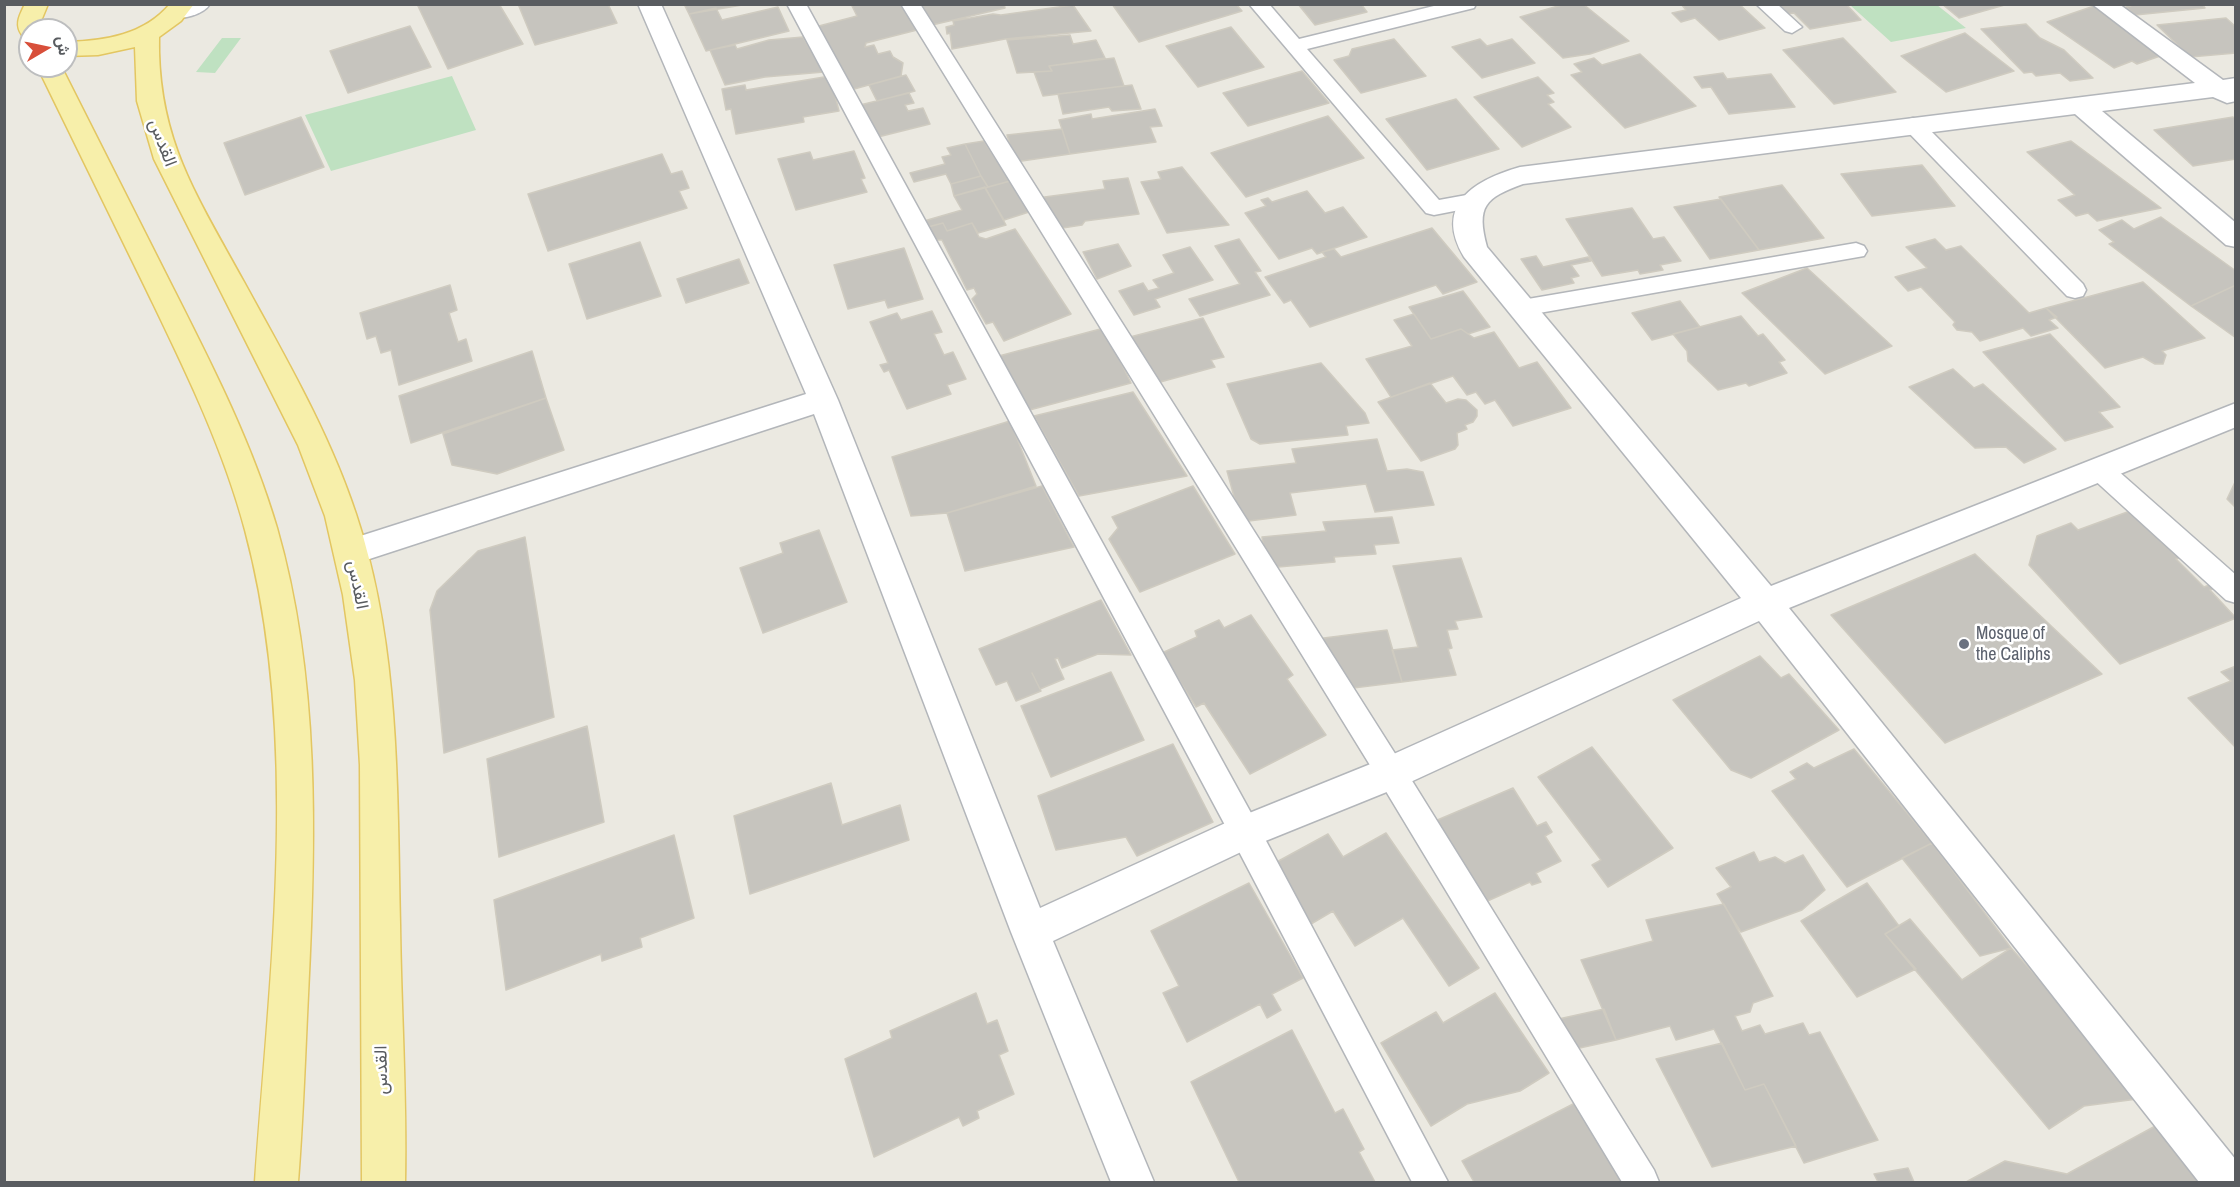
<!DOCTYPE html>
<meta charset="utf-8">
<style>
body{margin:0}
#map{position:relative;width:2240px;height:1187px;overflow:hidden;background:#ebe9e1;font-family:"Archivo Narrow",Vazirmatn,sans-serif}
canvas{display:block}
.frame{position:absolute;inset:0;border:6px solid #595c60;pointer-events:none}
.north{position:absolute;left:18px;top:18px;width:60px;height:60px;box-sizing:border-box;background:#fff;border:2px solid #bdbebf;border-radius:50%;rotate:81deg;font-size:16px;font-weight:700;line-height:24px;text-align:center;color:#595c60}
.north::after{content:'';display:block;margin:auto;width:21px;height:27px;background:#d84f3a;clip-path:polygon(50% 0,100% 100%,50% 72%,0 100%)}
</style>
<div id="map">
<canvas width="2240" height="1187"></canvas>
<div class="frame"></div>
<div class="north">ش</div>
</div>
<script>
const context = document.querySelector('canvas').getContext('2d');
context.lineJoin = 'round';
function paint(path, color) { context.fillStyle = color; context.fill(path, 'evenodd'); }
function strokePath(path, color, width, dash) { context.strokeStyle = color; context.lineWidth = width; context.lineCap = dash ? 'butt' : 'round'; context.setLineDash(dash || []); context.stroke(path); }
function write(font, color, halo, rows, align = 'center') {
  context.font = font + ' "Archivo Narrow",Vazirmatn,sans-serif'; context.lineWidth = 5; context.setLineDash([]); context.textBaseline = 'middle'; context.strokeStyle = halo; context.fillStyle = color; for (const [text, x, y, turn = 0] of rows) {
    context.save(); context.translate(x, y); context.rotate((+turn || 0) * Math.PI / 180); context.textAlign = isNaN(turn) ? turn : align; if (halo) context.strokeText(text, 0, 0); context.fillText(text, 0, 0); context.restore();
  }
}
const green = new Path2D(`
 M1850,5H1937L1966,28L1891,42Z
 M222,38H241L215,73L196,72Z
 M452,76L476,130L331,171L305,115Z`);
const building = new Path2D(`
 M417,4H499L523,44L448,69Z
 M518,4H608L617,23L535,45Z
 M684,4H748L689,14Z
 M851,4H902L917,30L866,43L865,47L874,45L878,54L890,51L893,57L903,63L901,76L847,91L815,27L857,16Z
 M921,4H1004L1005,8L932,25Z
 M1112,4H1236L1242,11L1139,42Z
 M1298,4H1361L1367,12L1315,25Z
 M1565,4H1583L1629,41L1590,54L1563,58L1520,17Z
 M1681,4H1739L1765,28L1719,40L1695,18L1681,22L1672,13L1686,10Z
 M1777,4H1846L1861,20L1810,29L1794,13L1786,14Z
 M1942,4H2008L1959,18Z
 M2129,4H2202L2205,8L2135,15L2126,7L2131,6Z
 M1073,5L1091,31L1005,39L952,49L950,33L947,34L946,27L954,25L953,21L993,14L1001,15Z
 M2094,6L2166,54L2137,64L2132,61L2114,68L2047,22Z
 M778,7L789,31L706,51L689,14L716,8L722,20Z
 M2226,18L2236,27V53L2190,57L2157,25Z
 M2026,24L2040,38L2064,50L2093,78L2070,81L2060,73L2036,76L2032,72L2024,73L1981,29Z
 M410,26L431,67L348,93L330,51Z
 M1231,27L1264,67L1198,87L1166,46Z
 M1965,33L2014,71L1946,92L1901,56Z
 M1070,35L1073,44L1096,40L1105,58L1049,66L1052,71L1017,73L1007,40Z
 M803,37L824,72L765,77L725,85L710,50L735,45L737,49L769,40Z
 M1843,38L1896,92L1834,104L1783,50Z
 M1394,39L1426,76L1361,93L1334,60L1349,56L1352,49Z
 M1480,39L1487,46L1512,39L1535,63L1482,78L1452,47Z
 M1640,54L1696,106L1625,128L1571,75L1582,72L1574,64L1594,58L1602,65Z
 M1114,58L1124,86L1043,96L1034,72L1052,71L1049,66Z
 M1302,71L1329,103L1248,126L1223,93Z
 M1723,73L1727,79L1771,74L1795,107L1729,114L1711,87L1702,88L1694,77Z
 M906,75L915,91L877,101L869,85Z
 M830,76L839,111L803,117L804,122L736,134L731,109L726,110L722,89L745,85L746,90Z
 M1538,77L1554,93L1547,95L1554,102L1548,104L1571,127L1522,147L1474,97Z
 M1132,85L1141,109L1112,111L1109,107L1063,114L1058,94Z
 M909,93L914,103L905,105L908,111L923,108L930,124L870,139L856,106Z
 M1456,99L1499,149L1427,170L1386,119Z
 M1155,109L1162,126L1150,127L1156,142L1070,154L1059,120L1091,114L1092,119Z
 M1328,116L1364,158L1246,197L1211,153Z
 M301,117L324,167L245,195L224,143Z
 M2233,117L2236,119V159L2193,166L2154,130Z
 M1062,129L1070,154L1015,162L1007,135Z
 M984,141L1010,181L988,187L981,176L965,144Z
 M2071,141L2161,208L2097,221L2088,213L2076,216L2058,200L2075,195L2027,152Z
 M965,144L981,176L951,184L946,174L914,182L910,173L945,164L942,157L951,155L947,148Z
 M854,151L865,178L861,179L867,192L796,210L778,159L810,152L813,160Z
 M662,154L671,174L682,171L689,188L679,191L687,208L548,251L528,194Z
 M1922,165L1955,206L1872,216L1841,174Z
 M1182,167L1229,225L1167,233L1141,182L1161,179L1158,172Z
 M981,176L988,187L954,196L951,184Z
 M1128,178L1139,214L1085,221L1082,225L1056,229L1037,198L1105,189L1103,181Z
 M1010,181L1029,212L1004,220L985,188Z
 M1782,185L1824,238L1759,250L1719,197Z
 M985,187L1006,225L978,233L972,223L947,231L943,223L928,227L924,221L962,210L954,196Z
 M1307,191L1325,213L1343,207L1367,237L1317,254L1312,248L1279,259L1245,213L1266,206L1261,200L1268,198L1272,202Z
 M1721,199L1759,250L1710,259L1674,207Z
 M1632,208L1653,239L1664,237L1681,261L1660,265L1663,270L1640,274L1638,270L1602,276L1566,219Z
 M2161,217L2236,271V285L2191,306L2109,244L2114,242L2099,230L2122,220L2134,229Z
 M943,223L947,231L972,223L979,237L986,239L1015,229L1071,314L1004,341L993,322L986,324L972,299L977,294L974,288L967,290L942,240H937L936,244L928,227Z
 M1432,228L1477,282L1443,294L1436,285L1310,327L1291,300L1284,303L1265,277L1326,257L1322,252L1334,249L1341,257Z
 M1239,239L1261,271L1255,272L1270,295L1200,316L1189,299L1240,284L1215,246Z
 M1935,239L1946,250L1961,246L2029,313L2046,308L2057,317L2049,320L2058,328L2031,336L2023,328L1980,341L1972,332L1957,330L1953,325L1955,322L1921,287L1908,291L1895,277L1927,268L1906,247Z
 M640,242L661,296L587,319L569,264Z
 M1118,244L1131,266L1097,279L1083,252Z
 M1190,247L1213,280L1155,299L1160,307L1134,315L1119,291L1143,283L1148,291L1159,288L1153,280L1174,273L1163,255Z
 M904,248L923,299L888,308L885,300L848,309L834,265Z
 M1536,256L1543,267L1588,257L1591,261L1571,265L1579,276L1571,278L1574,283L1542,290L1521,259Z
 M739,259L749,283L686,303L677,279Z
 M1807,268L1892,346L1825,374L1742,293Z
 M2143,282L2205,338L2162,351L2166,355L2163,364H2155L2143,357L2105,368L2046,308Z
 M450,285L457,310L449,313L458,342L466,339L472,361L399,385L391,350L381,353L376,336L367,339L360,313Z
 M2236,285V338L2191,306Z
 M1463,291L1490,327L1468,334L1461,329L1431,339L1409,307Z
 M1680,301L1700,327L1652,340L1632,313Z
 M932,311L942,332L934,334L944,355L953,352L966,379L947,385L951,394L907,409L889,370L884,372L880,365L888,363L870,322L897,313L901,320Z
 M1414,314L1431,339L1461,329L1474,338L1494,332L1519,368L1537,362L1571,408L1513,426L1495,400L1485,404L1476,392L1467,395L1453,376L1391,397L1366,359L1412,346L1394,320Z
 M1741,316L1758,336L1763,334L1785,360L1779,362L1787,373L1749,386L1746,383L1718,390L1688,361L1687,351L1673,334Z
 M1203,318L1224,357L1211,360L1215,367L1153,384L1130,337Z
 M1104,328L1131,383L1022,412L999,356Z
 M2050,334L2120,407L2099,412L2113,427L2065,441L1983,352Z
 M532,351L546,398L411,443L399,396Z
 M1321,363L1365,413L1369,423L1346,426L1348,435L1260,444L1251,439L1227,384Z
 M1953,369L1974,388L1983,384L2056,449L2024,463L2006,447L1975,448L1909,387Z
 M1430,383L1446,403L1458,399L1466,400L1477,410V416L1473,422L1465,425L1467,429L1457,433L1458,445L1455,449L1421,461L1378,402Z
 M1133,392L1187,476L1079,496L1034,416Z
 M546,398L564,450L497,474L452,465L443,434Z
 M1010,421L1036,486L947,513L911,516L892,457Z
 M1377,439L1387,471L1407,469L1423,472L1434,505L1375,512L1366,484L1290,493L1296,515L1241,522L1227,471L1296,463L1292,449Z
 M2236,480V508L2227,499Z
 M1042,486L1074,547L965,571L947,513Z
 M1193,486L1235,554L1140,592L1109,539L1118,528L1112,517Z
 M2130,511L2162,542L2169,540L2185,556L2176,559L2204,587L2212,584L2215,588L2210,590L2236,618L2120,664L2029,565L2037,536L2071,523L2078,530Z
 M1392,517L1399,543L1374,545L1376,554L1334,557L1335,562L1267,568L1262,537L1326,531L1323,522Z
 M819,530L847,602L763,633L740,568L783,553L780,543Z
 M525,537L554,717L444,753L430,610L437,591L478,551Z
 M1975,554L2102,674L1945,743L1831,615Z
 M1461,558L1482,617L1455,621L1458,629L1447,630L1452,648L1448,649L1456,675L1402,682L1392,650L1418,647L1393,566Z
 M1101,600L1131,655L1098,654L1062,668L1058,658L1055,659L1064,679L1040,689L1032,673L1041,691L1016,701L1007,681L996,685L979,649Z
 M1251,615L1293,675L1287,679L1326,735L1250,774L1204,703L1196,707L1162,653L1197,637L1195,631L1219,620L1224,628Z
 M1387,630L1402,682L1345,689L1316,639Z
 M1760,656L1781,678L1789,674L1839,730L1751,778L1731,770L1673,700Z
 M2236,666V748L2188,698L2231,681L2221,672Z
 M1111,672L1144,740L1051,777L1021,706Z
 M587,726L604,822L499,857L487,759Z
 M1173,744L1213,822L1137,856L1126,837L1056,850L1038,796Z
 M1592,747L1673,848L1608,887L1592,865L1601,860L1538,777Z
 M1854,749L1932,843L1847,887L1772,791L1796,779L1790,772L1807,763L1814,768Z
 M831,783L842,825L900,805L909,840L750,894L734,816Z
 M1513,788L1537,826L1546,822L1552,832L1545,836L1561,861L1536,873L1541,882L1532,885L1530,882L1483,903L1435,821Z
 M1386,833L1479,968L1449,986L1403,918L1355,946L1333,911L1311,924L1273,864L1328,834L1343,857Z
 M674,835L694,918L640,938L642,947L602,961L601,954L506,990L494,900Z
 M1932,843L2011,948L1980,956L1902,858Z
 M1754,852L1759,862L1775,857L1785,863L1803,855L1825,890L1802,910L1741,932L1717,894L1731,887L1716,868Z
 M1249,883L1303,978L1272,994L1281,1010L1267,1018L1260,1004L1187,1042L1163,993L1179,986L1151,931Z
 M1867,883L1899,926L1885,934L1916,969L1857,997L1801,921Z
 M1724,904L1773,996L1753,1003L1750,1012L1735,1016L1742,1031L1760,1025L1765,1034L1803,1023L1809,1035L1820,1032L1878,1140L1804,1163L1764,1084L1745,1090L1714,1029L1676,1040L1670,1026L1616,1040L1581,960L1653,941L1646,920Z
 M1910,919L1962,980L2011,948L2145,1098L2084,1106L2049,1129L1885,934Z
 M976,993L987,1024L997,1020L1008,1051L999,1055L1014,1094L977,1111L979,1118L963,1126L959,1117L874,1157L845,1059L892,1038L890,1031Z
 M1495,993L1549,1073L1520,1091L1467,1104L1431,1126L1381,1043L1436,1012L1443,1023Z
 M1604,1009L1616,1040L1566,1051L1554,1020Z
 M1292,1030L1335,1113L1343,1109L1364,1149L1359,1152L1375,1182H1239L1191,1082Z
 M1722,1043L1745,1090L1764,1084L1796,1146L1712,1167L1656,1059Z
 M1575,1103L1622,1182H1474L1462,1161Z
 M2159,1124L2207,1182H1966L2005,1161L2067,1174Z
 M1908,1168L1914,1182H1878L1874,1174Z`);
const lane = new Path2D(`
 M787,4H806L1256,822L1448,1182H1412L1234,842Z
 M901,4H920L1401,763L1654,1170L1659,1182H1622L1381,783Z
 M1249,4H1269L1299,39L1442,4H1476L1474,8L1307,49L1439,200L1472,194L1480,196L1483,201L1480,206L1434,215L1426,213Z
 M1756,4H1777L1802,27L1792,33L1785,31Z
 M1913,118L1920,120L2083,284L2086,290L2083,296L2075,298L2067,296L1906,130L1903,125L1906,120Z
 M1856,243L1864,246L1867,251L1864,256L1522,316L1514,314L1510,308L1514,302L1522,300Z
 M2099,459L2108,462L2236,575V603L2226,600L2090,476L2086,469L2090,462Z`);
const street = new Path2D(`
 M638,4H661L838,400L1040,908L1232,820L1378,761L1741,598L1464,257C1433,204 1475,180 1520,167L2195,83L2092,4H2119L2223,80L2236,78V101L2227,103L2213,97L2102,111L2236,223V247L2226,245L2075,114L1523,184C1485,198 1476,206 1487,247L1771,586L2236,403V427L1789,608L2236,1160V1182H2199L1759,621L1404,785L1258,844L1053,941L1154,1182H1111L1011,932L814,414L351,565L340,561L335,552L340,543L351,539L806,394Z`);
const secondary = new Path2D(`
 M177,4H210C203,15 182,20 170,17L166,12Z`);
const primary = new Path2D(`
 M25,4H48L41,21L42,30H30V37L22,35C14,24 20,15 25,4Z
 M170,4H194L181,21L159,37C157,139 197,196 244,282C285,357 329,432 356,514C400,645 397,788 400,924C401,1010 407,1097 405,1182H362L360,765L355,680L343,595L325,516L298,445L154,159L137,101L135,47L98,55L66,56V42C105,41 144,35 170,4Z
 M37,66H61C98,139 135,213 172,286C212,365 252,443 277,528C320,678 316,841 308,995C305,1057 303,1120 298,1182H255C270,970 301,738 245,530C222,444 183,366 145,287C109,213 73,140 37,66Z`);
const markers = [
 [1964,644,6,"#6b7280"]
];
const streetNames = [
 ["القدس",162,143,69],
 ["القدس",357,585,79],
 ["القدس",382,1070,-91]
];
const worshipNames = [
 ["Mosque of",1976,634],
 ["the Caliphs",1976,655]
];
paint(green, '#bfe1c1');
paint(building, '#c6c4be');
strokePath(building, '#cfcbc0', 1.5);
strokePath(lane, '#b3b6ba', 3);
strokePath(street, '#b3b6ba', 3);
strokePath(secondary, '#b4b7bc', 3);
strokePath(primary, '#e3c662', 3);
paint(lane, '#fff');
paint(street, '#fff');
paint(secondary, '#fff');
paint(primary, '#f7efaa');
for (const [x, y, r, color] of markers) { const dot = new Path2D(); dot.arc(x, y, r, 0, 2 * Math.PI); context.fillStyle = color; context.fill(dot); strokePath(dot, '#fff', 2); }
write('18px', '#595c60', '#fff', streetNames);
write('18px', '#5b616d', '#fff', worshipNames, 'left');
</script>
